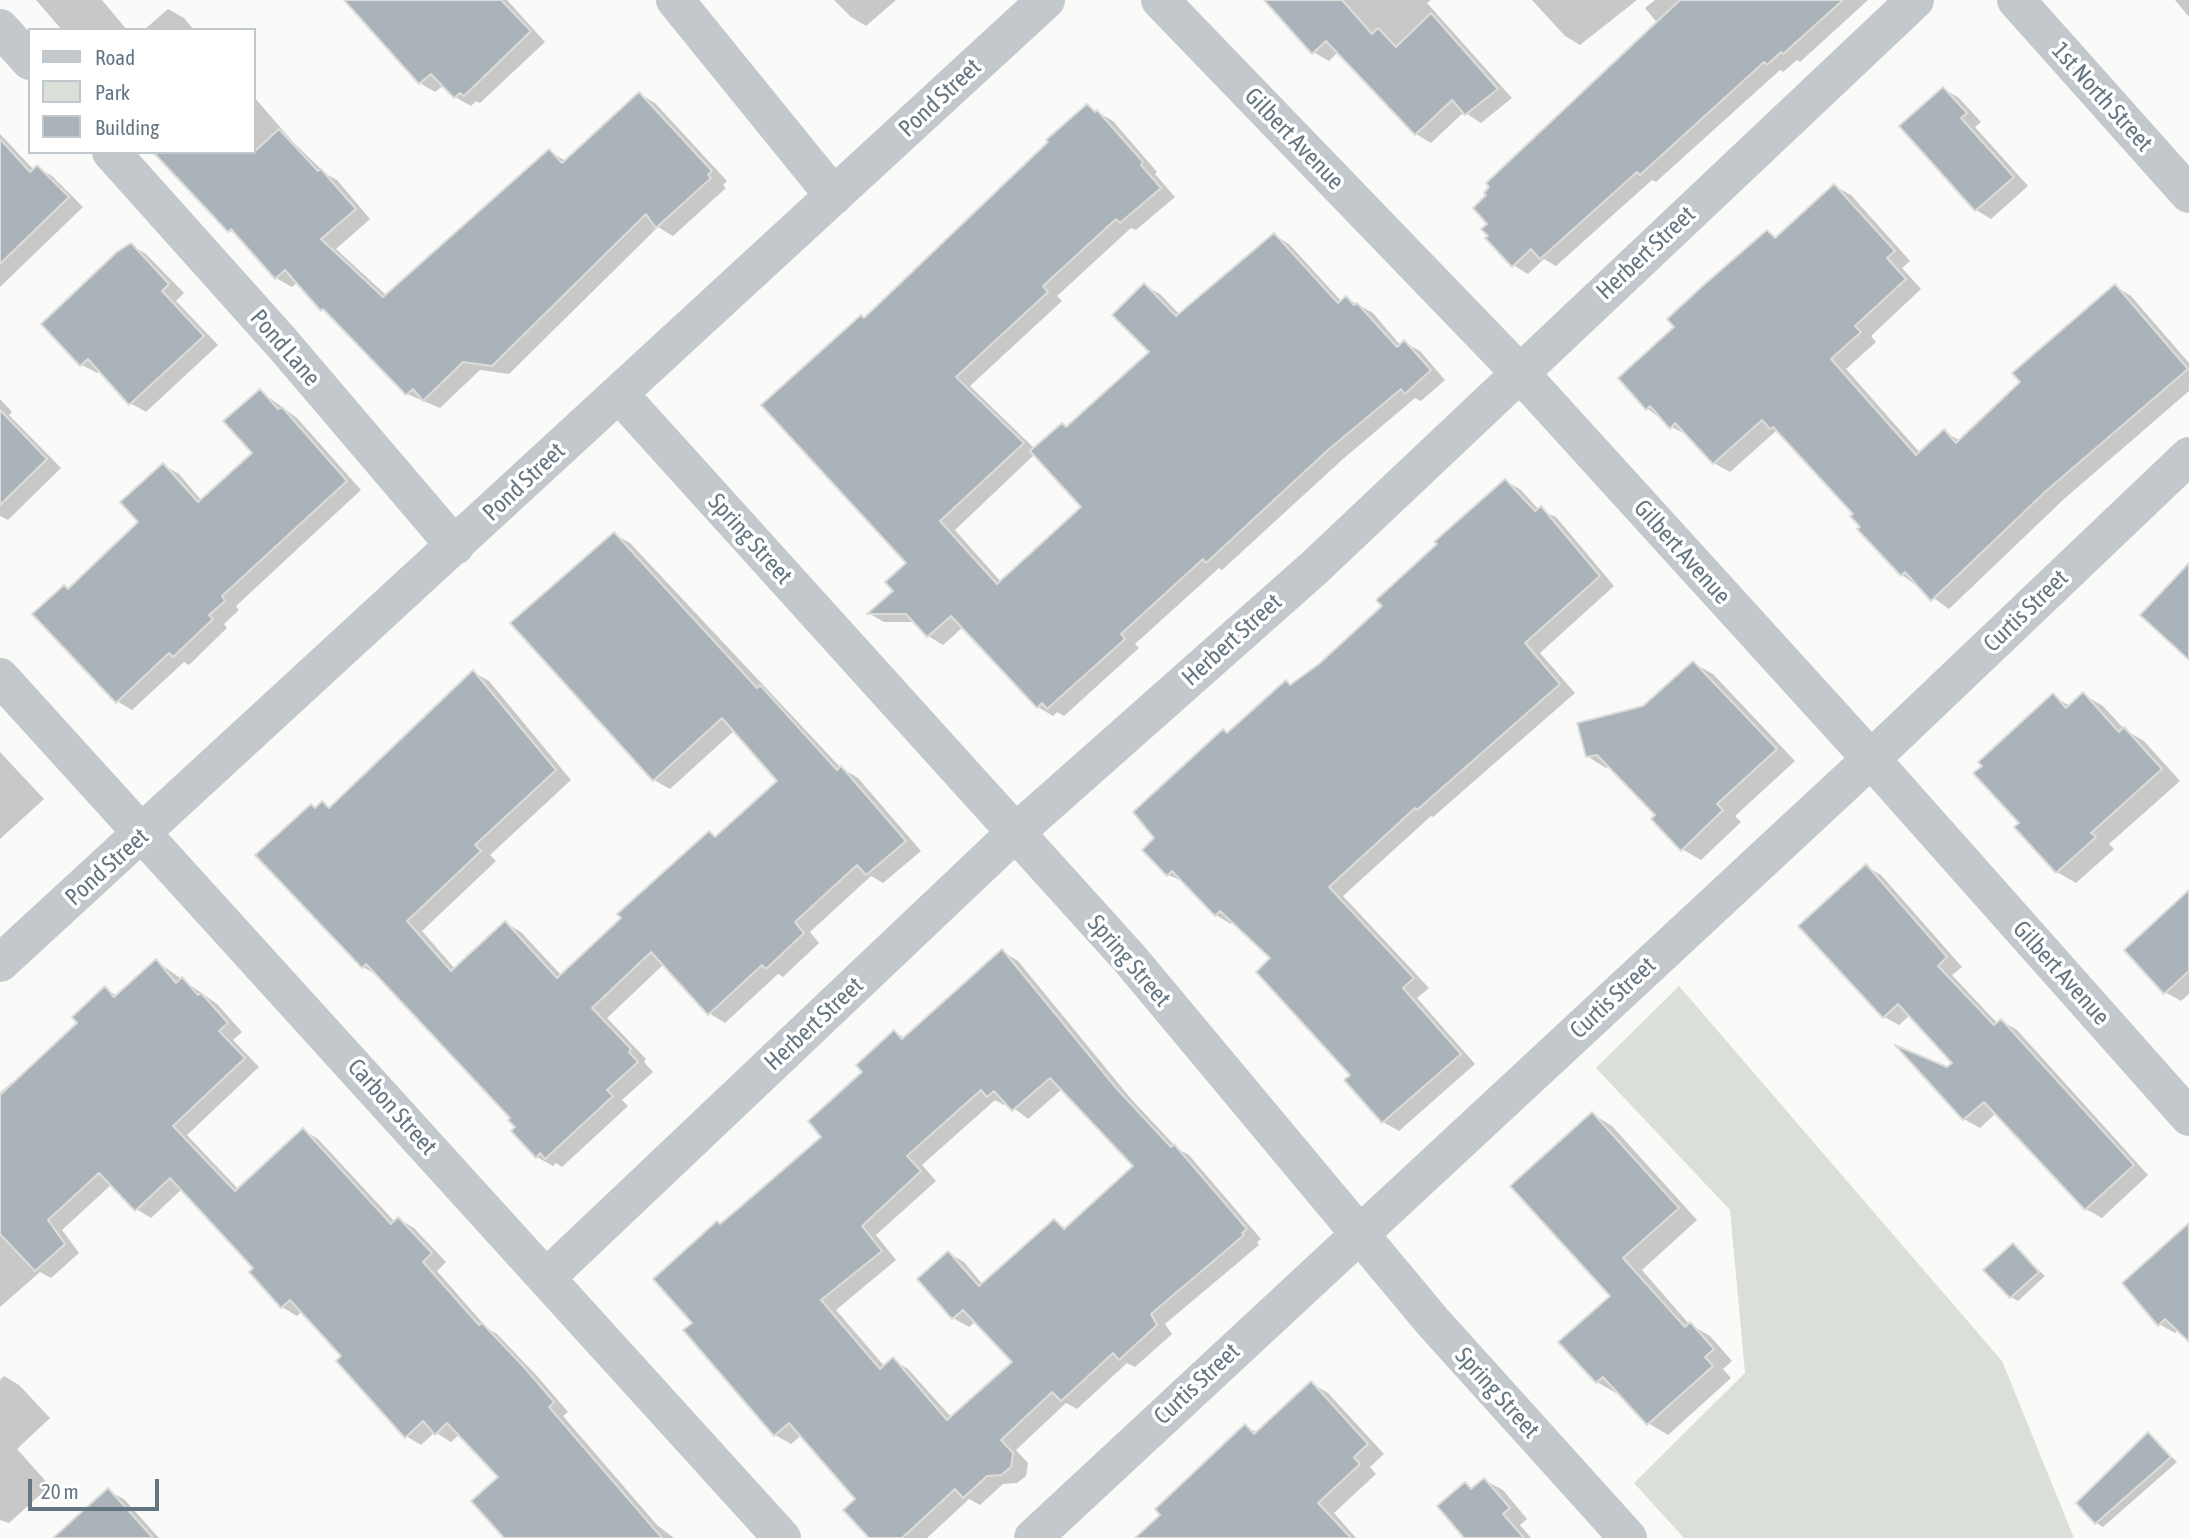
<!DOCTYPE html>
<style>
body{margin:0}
#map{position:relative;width:2189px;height:1538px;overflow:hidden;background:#fafaf8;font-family:"Asap Condensed",sans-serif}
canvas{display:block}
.legend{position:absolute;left:28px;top:28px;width:228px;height:126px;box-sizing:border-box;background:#fff;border:2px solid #c1c8cd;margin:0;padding:9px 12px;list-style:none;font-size:21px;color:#657683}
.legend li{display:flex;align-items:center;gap:14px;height:35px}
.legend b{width:35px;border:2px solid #c1c8cd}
.scale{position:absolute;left:28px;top:1479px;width:131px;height:32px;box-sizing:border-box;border:4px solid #657683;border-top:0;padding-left:9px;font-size:21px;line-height:24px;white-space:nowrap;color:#657683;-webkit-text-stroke:5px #fff;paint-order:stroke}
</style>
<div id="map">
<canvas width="2189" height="1538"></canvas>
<ul class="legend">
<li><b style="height:9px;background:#c3c8cc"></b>Road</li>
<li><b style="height:19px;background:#dadfd7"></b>Park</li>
<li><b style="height:19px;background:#aab3b9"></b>Building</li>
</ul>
<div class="scale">20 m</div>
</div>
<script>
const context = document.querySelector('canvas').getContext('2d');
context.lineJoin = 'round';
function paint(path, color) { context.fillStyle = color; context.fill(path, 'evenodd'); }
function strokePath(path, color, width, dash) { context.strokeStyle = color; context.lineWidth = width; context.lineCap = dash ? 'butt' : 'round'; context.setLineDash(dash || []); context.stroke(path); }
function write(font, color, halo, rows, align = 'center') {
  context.font = font + ' "Asap Condensed",sans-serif'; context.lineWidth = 7; context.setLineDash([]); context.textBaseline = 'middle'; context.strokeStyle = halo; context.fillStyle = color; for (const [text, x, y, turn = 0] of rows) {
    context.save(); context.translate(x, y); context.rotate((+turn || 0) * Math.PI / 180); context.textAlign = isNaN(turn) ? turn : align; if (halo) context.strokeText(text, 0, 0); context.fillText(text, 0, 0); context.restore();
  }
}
const green = new Path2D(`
 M1679,986L2002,1361L2074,1538H1684L1634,1483L1745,1373L1730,1210L1596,1068Z`);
const shadow = new Path2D(`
 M36,0H102L127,30H62Z
 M361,0H507L545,42L480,103L476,101L471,106L455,97L444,85L435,92L420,83Z
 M834,0H896L866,26L851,17Z
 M1267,0H1431L1427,3L1512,98L1481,123L1464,112L1431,143L1416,134L1338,52L1329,61L1313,52Z
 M1532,0H1637L1580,45L1565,36Z
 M1655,0H1868L1800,62L1797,60L1783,72L1780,70L1656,182L1652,180L1556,266L1544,259L1528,274L1513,265L1659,25L1645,8Z
 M2175,0H2189V17Z
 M168,9L184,18L194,30H144Z
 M1944,89L1959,98L1981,122L1975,127L2028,186L1991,219L1976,210Z
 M639,94L655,103L727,181L723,185L726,188L673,236L658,227L509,374L480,370L440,408L407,394L298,282L292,287L276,278L241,237L230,231L155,152H254V97L293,142L326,174L337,180L370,219L336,249L387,296L550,152L566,161Z
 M1087,106L1113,121L1157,172L1155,174L1175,197L1136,230L1131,228L1057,296L1062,301L970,386L1035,449L1067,428L1152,352L1144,285L1160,294L1180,315L1274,235L1289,244L1342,302L1346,298L1373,313L1401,346L1405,343L1420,351L1445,380L1421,401L1415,398L1343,459L1222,570L1219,568L1135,644L1139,648L1064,716L1057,712L1053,716L1038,707L963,627L943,645L928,636L915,622H884L870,614L895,591L909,563L865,319ZM1035,454L1083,507L1001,582L955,530Z
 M0,134L34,170L37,167L52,176L83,207L0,287Z
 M1834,186L1851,195L1910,261L1902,268L1921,289L1871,336L1876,342L1846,369L1921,454L1944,432L1961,441L2115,286L2131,296L2189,363V391L2063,500L1949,609L1902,575L1856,514L1781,433L1776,431L1730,472L1714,463L1688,435L1671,427L1647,408L1676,327L1767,232L1777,238Z
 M131,245L146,254L184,293L176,301L218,345L146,412L130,403L100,370L97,373L82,365Z
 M260,391L297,418L361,490L236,606L239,610L224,624L227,628L189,665L184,662L132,710L117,701L69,590L140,522L163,465L179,474L202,501L255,453Z
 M0,399L12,412L9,415L61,468L8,520L0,516Z
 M1506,481L1521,490L1539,510L1556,517L1614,586L1540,653L1575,693L1433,817L1431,816L1343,896L1429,988L1417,998L1475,1064L1399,1131L1383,1122L1272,958L1234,922L1231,924L1216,915L1185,882L1168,875L1157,839L1223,731L1229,734L1287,682L1292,685L1320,665L1385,606Z
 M614,534L630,543L841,768L858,778L921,851L883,883L871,876L810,932L819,943L783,977L778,974L725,1023L709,1013L664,964L607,1018L646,1059L644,1062L653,1072L622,1100L628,1106L562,1167L556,1163L553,1166L537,1157L512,1118L379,976L363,967L316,809L322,803L331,808L473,672L489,681L571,780L490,855L496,861L422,931L455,969L505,923L521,932L562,976L710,833L717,837L780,781L735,730L670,789L654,780Z
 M1693,663L1713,674L1795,761L1735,816L1741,822L1701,860L1682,849L1658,816L1611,766L1606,768L1587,756Z
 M2084,695L2103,706L2125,730L2144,741L2180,781L2109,844L2114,849L2076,883L2057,872L2021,823L2053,696L2070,706Z
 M0,752L44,799L0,839Z
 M1866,866L1881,875L1962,967L1952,975L1998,1024L2001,1021L2017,1030L2148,1175L2102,1218L2086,1209L1996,1113L1980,1128L1964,1119L1948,1069L1954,1063L1910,1015L1899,1025L1884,1017Z
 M2189,891V994L2181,1001L2165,992Z
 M1003,952L1018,961L1132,1100L1178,1149L1189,1155L1261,1239L1257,1242L1259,1245L1165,1324L1172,1334L1135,1367L1127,1363L1077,1409L1066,1403L1016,1450L1028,1463L1026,1476L1017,1483L1003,1484L980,1505L969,1499L927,1538H871L858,1499L802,1435L791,1444L775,1435L686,1330L694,1323L720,1225L824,1137L864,1072L895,1032L905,1038ZM1062,1089L1136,1166L1067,1229L1054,1221L983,1285L964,1262L948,1253L919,1279L953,1318L969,1327L976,1321L1015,1362L952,1418L908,1369L893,1360L885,1367L836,1310L896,1260L876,1235L936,1181L922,1165L995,1100L1004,1105L1006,1102L1028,1119Z
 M156,961L217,1004L242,1032L233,1040L259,1067L187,1135L239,1190L303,1130L318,1139L395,1222L399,1219L414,1228L446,1262L437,1271L487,1328L497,1334L538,1377L568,1412L563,1416L657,1525L674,1538H507L500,1477L460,1434L451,1442L435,1432L421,1445L406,1436L343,1356L302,1311L297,1316L282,1307L256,1268L182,1189L151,1218L136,1209L112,1184L62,1230L79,1253L51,1278L40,1272L0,1307V1093L12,1082L15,1084L80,1023L105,989L118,996Z
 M1592,1114L1612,1126L1697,1220L1642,1270L1689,1324L1710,1336L1732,1361L1723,1369L1731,1378L1668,1435L1648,1423L1619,1391L1616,1393L1597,1382L1613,1296Z
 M2189,1226V1339L2179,1329L2175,1333L2159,1324Z
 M2013,1245L2045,1276L2018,1301L2011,1297Z
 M4,1376L19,1385L50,1418L17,1449L50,1486L9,1523L0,1520V1380Z
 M1311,1383L1328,1393L1384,1454L1370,1467L1376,1474L1334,1513L1356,1538H1138L1245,1426L1258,1433Z
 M2149,1434L2177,1462L2103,1527L2096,1523Z
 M1484,1480L1503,1490L1527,1519L1520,1525L1531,1538H1466L1465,1484L1474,1489Z
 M108,1491L124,1499L159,1538H76Z`);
const building = new Path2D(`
 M344,0H501L531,31L464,96L460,93L454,98L431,74L419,84Z
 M1264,0H1342L1372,34L1378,28L1396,47L1431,13L1498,89L1465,115L1452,100L1415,135L1326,41L1312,54Z
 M1680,0H1843L1783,54L1781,52L1767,65L1764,62L1640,175L1637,172L1540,259L1531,249L1512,267L1485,238L1488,236L1481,229L1487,224L1473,208L1486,195L1484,193L1489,187L1486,183Z
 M1943,87L1967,113L1961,118L2014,177L1975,211L1899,126Z
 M639,92L712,171L708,175L711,178L656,228L646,214L492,366L463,362L423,401L413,389L406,395L323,309L321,311L285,270L275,279L231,229L228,232L153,152H254L279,129L318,171L321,169L356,209L321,239L383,297L549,149L562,163Z
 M1087,104L1095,112L1097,110L1143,162L1141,165L1161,188L1120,223L1116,219L1043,286L1048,292L956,377L1024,443L940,521L997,584L1081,507L1030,451L1062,423L1066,427L1149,352L1112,315L1144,283L1176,316L1274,233L1338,303L1346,296L1354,305L1357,303L1397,347L1404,340L1431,370L1405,394L1401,389L1328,450L1206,563L1203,559L1121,634L1125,639L1047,709L1042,703L1037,708L951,616L927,637L906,614H867L893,591L885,582L906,563L761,405L861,315L864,318L1048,142L1046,140Z
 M0,139L30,172L37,165L69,197L0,264Z
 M1834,184L1895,251L1887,258L1906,279L1855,326L1861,332L1831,359L1916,455L1944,429L1956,443L2020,382L2012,373L2115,284L2188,369L2046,491L1931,601L1905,572L1901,576L1857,529L1860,527L1850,516L1853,514L1773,427L1770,429L1762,420L1713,464L1675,423L1670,429L1650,406L1646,410L1618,378L1674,327L1667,319L1706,283L1767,230L1775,238Z
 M131,243L169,284L162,291L204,336L129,405L88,359L80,366L41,324L117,252Z
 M260,389L278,409L282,407L347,481L222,596L225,601L209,615L213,619L173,657L169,653L116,703L32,614L64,585L68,589L138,522L120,502L163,463L198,502L252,453L223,421Z
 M0,410L47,459L0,505Z
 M1505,479L1535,511L1541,506L1600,576L1525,643L1560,684L1417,810L1415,808L1329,887L1414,978L1403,988L1461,1054L1382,1123L1344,1080L1350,1075L1256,972L1270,958L1220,911L1215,916L1172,871L1167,876L1142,850L1154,838L1133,812L1223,729L1227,733L1286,680L1290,685L1319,664L1382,606L1376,600L1437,544L1434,542Z
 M614,532L757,688L760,685L837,770L841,766L906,841L866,875L857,865L795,922L804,933L766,969L762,965L708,1015L651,952L592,1008L631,1049L629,1052L638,1062L607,1090L613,1096L545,1159L540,1153L536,1158L511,1131L515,1127L508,1120L510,1118L366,964L362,968L255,855L311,804L315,808L322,801L329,808L473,670L556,770L475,845L481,851L407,921L451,971L505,921L557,978L621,918L617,914L709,831L715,837L777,781L722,718L653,781L510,623Z
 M2189,563V660L2140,615Z
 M1693,661L1777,749L1717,804L1723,810L1681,851L1651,819L1655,815L1597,755L1586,757L1577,723L1643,706Z
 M2083,692L2119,732L2124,727L2162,769L2091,833L2096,837L2056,873L2014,827L2019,823L1973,773L1982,766L1978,762L2053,693L2066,708Z
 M1866,864L1947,957L1938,966L1994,1025L2001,1019L2134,1165L2085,1210L1984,1102L1963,1120L1895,1045L1947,1067L1952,1063L1898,1004L1883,1018L1798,926Z
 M2189,890V971L2164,994L2124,950Z
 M1002,949L1117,1089L1171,1147L1174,1144L1247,1229L1242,1233L1244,1235L1151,1314L1157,1325L1119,1360L1113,1353L1061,1401L1052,1392L1001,1440L1013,1453L1011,1467L1001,1475L987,1476L963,1498L955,1489L902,1538H869L843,1510L855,1499L789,1423L774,1436L683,1330L692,1323L653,1279L717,1221L720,1224L738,1209L821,1137L808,1121L862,1072L856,1065L894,1030L902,1039ZM1050,1078L1133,1166L1064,1229L1054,1219L979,1286L948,1251L917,1279L952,1319L963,1310L1012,1362L947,1420L893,1357L880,1369L821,1300L882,1251L862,1226L921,1171L907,1156L981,1090L987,1097L994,1091L1012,1111Z
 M156,959L176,983L182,977L198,995L201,993L228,1023L219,1031L245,1058L173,1126L235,1191L303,1128L391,1224L398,1217L432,1253L423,1262L479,1325L482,1323L523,1366L554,1402L549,1407L662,1538H504L471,1501L498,1477L447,1423L435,1435L423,1421L405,1438L336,1361L341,1356L290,1300L281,1308L249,1272L253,1268L170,1178L135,1211L99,1173L48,1220L65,1244L35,1271L0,1234V1095L77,1023L72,1017L105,986L114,997Z
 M1592,1112L1679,1208L1623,1258L1685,1327L1690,1322L1714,1349L1705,1357L1713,1366L1647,1425L1603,1377L1596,1383L1558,1342L1610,1296L1510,1186Z
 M2189,1223V1342L2165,1319L2158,1326L2122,1283Z
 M2013,1243L2039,1272L2010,1298L1983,1270Z
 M1311,1381L1368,1444L1354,1457L1360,1464L1318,1503L1351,1538H1135L1160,1515L1155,1509L1245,1424L1254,1434Z
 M2148,1432L2171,1457L2095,1524L2076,1503Z
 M1484,1478L1510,1508L1503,1514L1524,1538H1464L1437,1506L1465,1482L1471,1489Z
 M108,1488L153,1538H53Z`);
const street = new Path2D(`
 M675,0L834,196
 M1160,0L1519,372L1871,759L2189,1117
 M2016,0L2189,194
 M0,28L30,61
 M111,152L282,343L455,546
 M619,394L1130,959L1433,1322L1628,1538
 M0,677L782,1538
 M0,963L1046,0
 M546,1278L1015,833L1314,568L1915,0
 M1033,1538L1871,759L2189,456`);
const streetNames = [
 ["1st North Street",2102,97,48],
 ["Pond Street",940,98,-43],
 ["Gilbert Avenue",1294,139,46],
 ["Herbert Street",1646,253,-43],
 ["Pond Lane",285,348,49],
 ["Pond Street",524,482,-43],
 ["Spring Street",750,539,48],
 ["Gilbert Avenue",1682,552,48],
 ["Curtis Street",2026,611,-44],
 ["Herbert Street",1232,640,-42],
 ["Pond Street",107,867,-42],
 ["Spring Street",1129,961,49],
 ["Gilbert Avenue",2061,973,48],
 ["Curtis Street",1613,998,-43],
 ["Herbert Street",814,1024,-43],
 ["Carbon Street",392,1107,48],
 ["Curtis Street",1197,1384,-43],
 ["Spring Street",1497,1393,48]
];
paint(green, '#dadfd7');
paint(shadow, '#0003');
paint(building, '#aab3b9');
strokePath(building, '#dcdcda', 2);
strokePath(street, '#c3c8cc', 38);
write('24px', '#657683', '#fff', streetNames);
</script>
